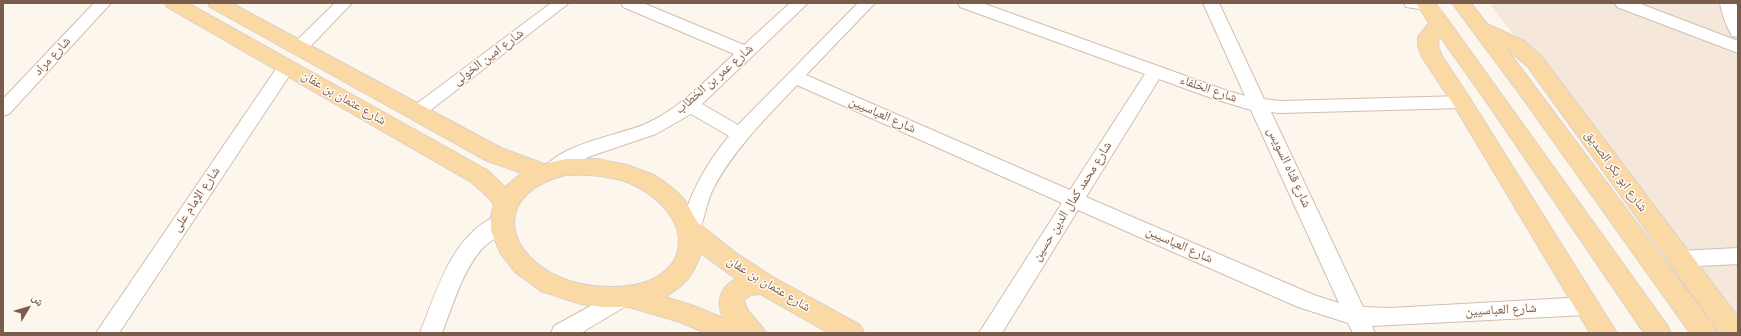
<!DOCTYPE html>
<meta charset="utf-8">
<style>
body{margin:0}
#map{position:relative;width:1741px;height:336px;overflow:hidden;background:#fdf6ec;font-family:Overpass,"Noto Naskh Arabic",sans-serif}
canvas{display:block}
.frame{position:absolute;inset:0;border:4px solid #7a5c4d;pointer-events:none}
.north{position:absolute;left:8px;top:288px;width:40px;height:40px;-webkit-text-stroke:3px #fffaf3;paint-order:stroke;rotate:52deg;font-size:11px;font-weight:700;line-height:16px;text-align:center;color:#7a5c4d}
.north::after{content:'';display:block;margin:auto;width:14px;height:18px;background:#7a5c4d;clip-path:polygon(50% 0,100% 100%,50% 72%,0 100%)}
</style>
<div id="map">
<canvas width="1741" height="336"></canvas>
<div class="frame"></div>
<div class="north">ش</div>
</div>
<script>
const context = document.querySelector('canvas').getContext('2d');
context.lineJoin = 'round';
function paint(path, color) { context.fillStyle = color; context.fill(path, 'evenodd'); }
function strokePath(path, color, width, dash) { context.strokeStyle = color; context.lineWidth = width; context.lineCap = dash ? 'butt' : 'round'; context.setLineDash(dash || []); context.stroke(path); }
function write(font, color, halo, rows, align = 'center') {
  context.font = font + ' Overpass,"Noto Naskh Arabic",sans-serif'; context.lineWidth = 3; context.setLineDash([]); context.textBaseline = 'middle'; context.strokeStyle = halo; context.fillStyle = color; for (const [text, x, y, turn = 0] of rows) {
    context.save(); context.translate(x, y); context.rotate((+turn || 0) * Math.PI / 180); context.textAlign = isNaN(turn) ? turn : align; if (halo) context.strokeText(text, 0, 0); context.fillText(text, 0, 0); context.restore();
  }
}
const residential = new Path2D(`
 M1489,3H1738V327Z`);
const minor = new Path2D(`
 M94,3H111L9,114L3,116V99Z
 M335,3H352L305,52L299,54L293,52L291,48L293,44Z
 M551,3H569L423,116L417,118L411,116L408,112L411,108Z
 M621,3H643L744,45L790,3H808L702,104L738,125L858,3H875L806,75L1070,190L1145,74L960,7L958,3H982L1225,90L1245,96L1203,3H1219L1264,99L1280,101L1462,96L1468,98L1471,102L1468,106L1462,108L1280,113L1271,112L1363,307L1390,308L1586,297L1594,300L1597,306L1594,312L1586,315L1372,326L1375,333H1353L1348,323L1298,307L1078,210L1002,333H979L1062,203L797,85C767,117 735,148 714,187C706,202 705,220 697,236L690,238L683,236L680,230C689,195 705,165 729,136L691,114L656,134L588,157L561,174L554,176L547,174L544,169C558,145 618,135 643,125C679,110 706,80 734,54L623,7ZM1159,79L1214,99L1251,110L1339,303L1314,295L1086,197Z
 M1404,3H1433L1434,5L1432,9L1426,10L1406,7Z
 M1615,3H1638L1738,41V53L1617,7Z
 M1720,3H1736L1738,12V37L1732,36C1726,26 1722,15 1720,3Z
 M286,61L292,63L295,67L119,333H96L280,63Z
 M502,214L509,216L512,222C505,234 489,240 480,251C461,275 453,305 442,333H420C437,291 453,230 502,214Z
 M1738,248V264L1679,267L1672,265L1669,259L1672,253L1679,251Z
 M623,288L631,291L634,297L631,303L581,333H551L554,326Z`);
const major = new Path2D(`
 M165,3H188L487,170L505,187L522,173L485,160L210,7L208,3H231L501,148L544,164L566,159H597L627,165L654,175L670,186L684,199L698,223L736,253L776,279L860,325L864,333H829L760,294L751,295L744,300C746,314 760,321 766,333H706L680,322L629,307H603L581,304L541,291L515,272L501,254L491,231V215L494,205L488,197L471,182L167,7ZM566,175C583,174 600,175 617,179C647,186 688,218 677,254C673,266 664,273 653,279C640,286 624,287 609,287C592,287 574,284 559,277C499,249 497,191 566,175ZM701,253L736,279C720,287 716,302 723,318L694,306L665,297C685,285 693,276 701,253Z
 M1416,3H1435L1448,20L1667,325L1671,333H1644L1488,104L1439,35L1438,46L1442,56L1469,97L1617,333H1590L1455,107L1422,57L1418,46V37L1429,23Z
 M1452,3H1471L1487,24L1524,41L1542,57L1738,317V333H1720L1528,67L1506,48L1713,325L1717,333H1690L1524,100Z`);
const streetNames = [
 ["شارع مراد",53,57,-47],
 ["شارع امين الخولى",489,58,-37],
 ["شارع عمر بن الخطاب",715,80,-41],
 ["شارع الخلفاء",1208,90,19],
 ["شارع عثمان بن عفان",343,99,30],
 ["شارع العباسيين",882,116,24],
 ["شارع قناه السويس",1288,168,65],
 ["شارع ابو بكر الصديق",1615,172,54],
 ["شارع الإمام على",197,200,-56],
 ["شارع محمد كمال الدين حسين",1073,202,-58],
 ["شارع العباسيين",1179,246,24],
 ["شارع عثمان بن عفان",768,285,31],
 ["شارع العباسيين",1501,311,-3]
];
paint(residential, '#f5e8da');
strokePath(minor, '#d1beb0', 2);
strokePath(major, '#dad1cd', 2);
paint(minor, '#fff');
paint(major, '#fbd9a5');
write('13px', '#7a5c4d', '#fffaf3', streetNames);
</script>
